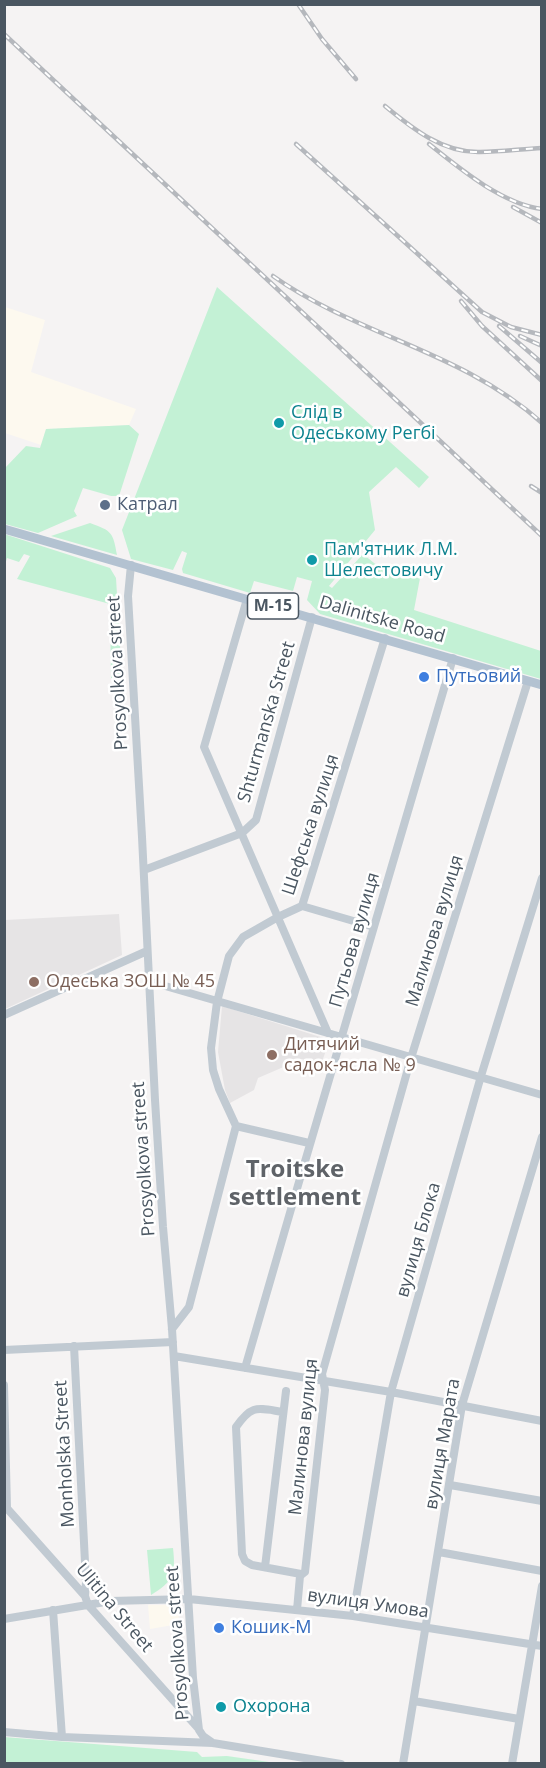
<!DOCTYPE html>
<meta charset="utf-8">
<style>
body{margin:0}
#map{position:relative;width:546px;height:1768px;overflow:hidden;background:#f5f3f3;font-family:"Open Sans",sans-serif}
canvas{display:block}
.frame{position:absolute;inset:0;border:6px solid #4a5661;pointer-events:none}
</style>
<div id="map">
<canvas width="546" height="1768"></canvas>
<div class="frame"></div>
</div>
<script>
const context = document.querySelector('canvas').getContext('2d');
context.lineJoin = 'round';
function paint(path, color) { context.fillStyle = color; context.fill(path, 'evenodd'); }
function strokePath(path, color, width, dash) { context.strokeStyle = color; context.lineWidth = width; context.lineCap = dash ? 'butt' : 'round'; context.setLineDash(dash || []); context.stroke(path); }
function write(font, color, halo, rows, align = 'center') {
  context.font = font + ' "Open Sans",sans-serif'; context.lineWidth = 5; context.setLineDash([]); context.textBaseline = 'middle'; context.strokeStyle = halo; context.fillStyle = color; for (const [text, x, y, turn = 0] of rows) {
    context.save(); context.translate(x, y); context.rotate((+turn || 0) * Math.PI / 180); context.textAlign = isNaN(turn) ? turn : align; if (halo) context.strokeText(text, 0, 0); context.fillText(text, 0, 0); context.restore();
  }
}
const commercial = new Path2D(`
 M5,307L45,320L31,372L136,409L129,425L46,429L41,445L5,433Z
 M148,1605H178L179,1624L150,1629Z`);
const education = new Path2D(`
 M119,914L122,955L5,1009V920Z
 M222,1006L330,1040L321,1064L302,1059L258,1078L254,1090L230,1103L225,1090L218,1052Z`);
const green = new Path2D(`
 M217,287L429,477L419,488L396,467L369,492L375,530L329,586L332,588L363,554C384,572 393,576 420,578L414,610L541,651V679L320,614L307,600L312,581L297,577L293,591L254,581L250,593L183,573L182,569L187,553L182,551L173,570L131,559L122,530Z
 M129,425L139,434L119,496H111L83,488L74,511L77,516L38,533L5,524V468L26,446L40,448L46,429Z
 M90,523C112,531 113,532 117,555L51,536Z
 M4,534L110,568L116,578L122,679L111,678L110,604L17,579L30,556L24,554L19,562L7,558L5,565Z
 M173,1548C176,1574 173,1582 151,1595L147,1550Z
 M4,1737L197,1752L202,1757L227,1756L276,1763H5Z`);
const minor = new Path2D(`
 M131,565L128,596L142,837L155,1100L163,1227L172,1329L193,1678L199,1730L203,1736L213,1743
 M247,599L204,747L328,1033
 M144,870L242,833L256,820L312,617
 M302,906L374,927
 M148,981L542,1095
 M4,1015L147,951
 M236,1126L309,1143
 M172,1329L189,1307L236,1126L219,1089L213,1070L211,1048L217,1002L229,956L243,937L278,917L302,906L385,638
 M74,1346L86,1582L85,1596
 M4,1350L173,1342
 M174,1356L391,1392L542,1421
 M245,1368C313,1131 384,895 453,658
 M4,1385L7,1508
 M283,1412C257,1408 252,1404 236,1427L242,1554L245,1561L252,1565L301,1574
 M450,1485L542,1501
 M4,1505L85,1596L88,1605L198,1728
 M439,1552L542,1571
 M265,1567L286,1391
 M53,1610L62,1737
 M297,1610L300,1576L305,1572L325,1390L322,1374L411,1058L528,681
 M353,1616L391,1392L481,1076L542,878
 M4,1619L111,1601L189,1599L353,1616L542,1646
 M414,1701L519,1719
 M4,1732L62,1737L213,1743L341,1764
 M403,1764L462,1405L542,1137
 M512,1764L542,1586`);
const major = new Path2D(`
 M4,529L542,685`);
const rail = new Path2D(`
 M298,4L322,39L356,79
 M4,34L542,536
 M385,106C413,129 443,153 480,152C501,152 521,149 542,148
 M296,144L482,312L511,327L542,335
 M429,144C459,168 502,204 542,209
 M513,207L542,223
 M273,276C358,336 462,351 542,423
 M461,301L482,326L542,381
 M499,326L542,363
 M520,336L542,346
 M531,486L542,493`);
const markers = [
 [279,423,6,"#0f9aa8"],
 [105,505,6,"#5c6f8a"],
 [312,560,6,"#0f9aa8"],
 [424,677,6,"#3f7fe0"],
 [34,982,6,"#8d6e63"],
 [272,1055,6,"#8d6e63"],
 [219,1628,6,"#3f7fe0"],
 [221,1707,6,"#0f9aa8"]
];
const shields = [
 [273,606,51]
];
const shieldNames = [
 ["М-15",273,606]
];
const cultureNames = [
 ["Слід в",291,413],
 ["Одеському Регбі",291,434],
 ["Пам'ятник Л.М.",324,550],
 ["Шелестовичу",324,571],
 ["Охорона",233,1707]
];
const serviceNames = [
 ["Катрал",117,505]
];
const streetNames = [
 ["Dalinitske Road",382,620,16],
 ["Prosyolkova street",118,673,-93],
 ["Shturmanska Street",267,722,-74],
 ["Шефська вулиця",311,825,-72],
 ["Малинова вулиця",435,931,-73],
 ["Путьова вулиця",355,940,-74],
 ["Prosyolkova street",144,1159,-94],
 ["вулиця Блока",419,1240,-74],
 ["Малинова вулиця",304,1437,-84],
 ["вулиця Марата",443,1444,-80],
 ["Monholska Street",65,1454,-93],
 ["вулиця Умова",368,1604,8],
 ["Ulitina Street",114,1608,50],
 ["Prosyolkova street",178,1643,-94]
];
const shopNames = [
 ["Путьовий",436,677],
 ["Кошик-М",231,1628]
];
const educationNames = [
 ["Одеська ЗОШ № 45",46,982],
 ["Дитячий",284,1045],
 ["садок-ясла № 9",284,1066]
];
const districtNames = [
 ["Troitske",295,1170],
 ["settlement",295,1198]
];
paint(commercial, '#fdf9ef');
paint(education, '#e6e4e5');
paint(green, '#c3f1d5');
strokePath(minor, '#c1cad2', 8);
strokePath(major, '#b3c2d1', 9);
strokePath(rail, '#b5b8bd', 4.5);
strokePath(rail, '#fff', 2, [7]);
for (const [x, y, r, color] of markers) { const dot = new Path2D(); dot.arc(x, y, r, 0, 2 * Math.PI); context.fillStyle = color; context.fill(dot); strokePath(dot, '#fff', 2); }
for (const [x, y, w] of shields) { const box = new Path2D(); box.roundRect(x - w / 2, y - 13, w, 26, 4.5); context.fillStyle = '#fff'; context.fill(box); strokePath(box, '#4a5661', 1.5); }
write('bold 16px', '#4a5661', null, shieldNames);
write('18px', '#0d838f', '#fff', cultureNames, 'left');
write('18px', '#4e5e75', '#fff', serviceNames, 'left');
write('18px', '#4a5661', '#fff', streetNames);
write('18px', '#366cbe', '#fff', shopNames, 'left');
write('18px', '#785e54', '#fff', educationNames, 'left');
write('bold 24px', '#5f6368', '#fff', districtNames);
</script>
